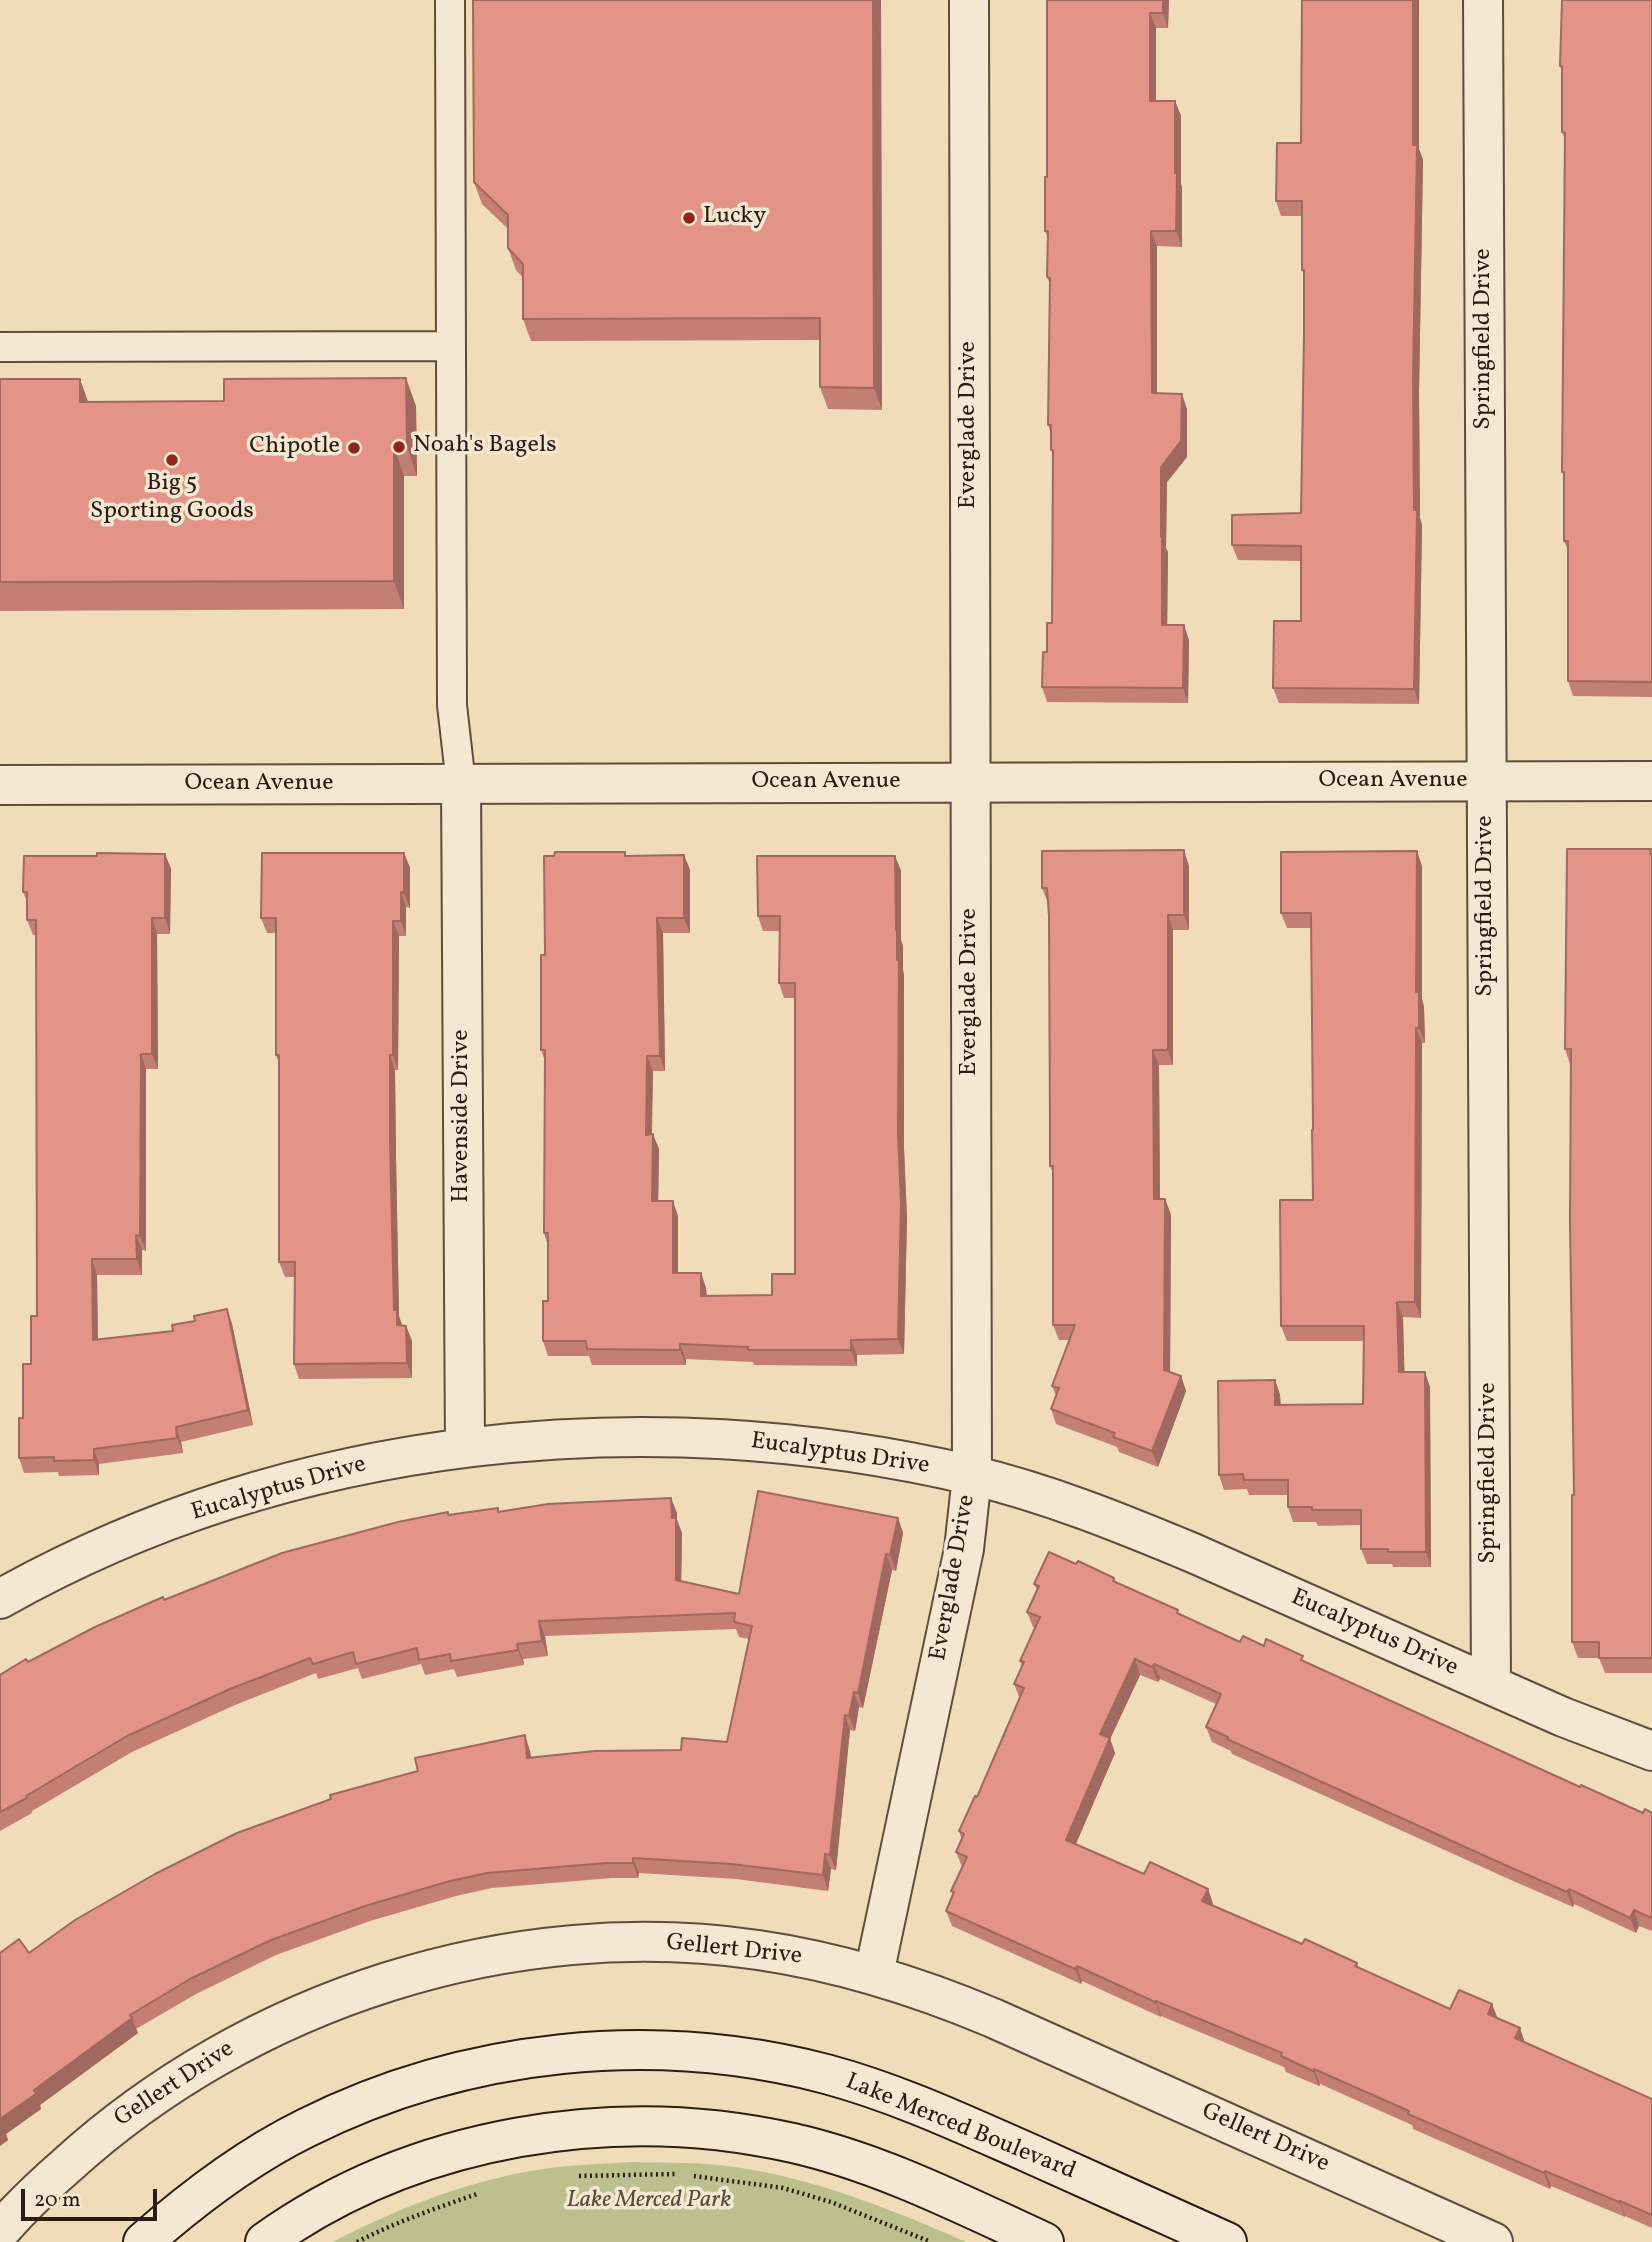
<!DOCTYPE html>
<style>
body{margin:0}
#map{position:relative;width:1652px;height:2242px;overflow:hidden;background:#f0dcb9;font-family:Vollkorn,serif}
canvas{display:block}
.scale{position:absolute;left:21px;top:2189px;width:136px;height:32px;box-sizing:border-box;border:4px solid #2c1d14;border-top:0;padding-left:9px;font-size:21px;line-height:24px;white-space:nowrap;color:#2c1d14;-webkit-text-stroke:5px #f5e8d2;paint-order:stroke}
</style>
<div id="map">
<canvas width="1652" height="2242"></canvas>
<div class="scale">20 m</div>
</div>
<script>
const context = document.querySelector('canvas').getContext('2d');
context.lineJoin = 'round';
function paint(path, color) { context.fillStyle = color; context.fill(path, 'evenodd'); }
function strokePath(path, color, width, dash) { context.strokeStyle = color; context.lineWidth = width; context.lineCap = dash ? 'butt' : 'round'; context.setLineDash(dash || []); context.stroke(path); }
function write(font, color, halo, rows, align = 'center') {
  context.font = font + ' Vollkorn,serif'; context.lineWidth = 7; context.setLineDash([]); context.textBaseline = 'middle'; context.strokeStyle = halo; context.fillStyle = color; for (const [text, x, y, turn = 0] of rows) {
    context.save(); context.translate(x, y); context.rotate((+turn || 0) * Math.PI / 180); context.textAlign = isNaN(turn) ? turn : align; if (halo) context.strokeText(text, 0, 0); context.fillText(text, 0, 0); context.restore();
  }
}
const green = new Path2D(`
 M632,2162C667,2163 701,2162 735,2167C816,2179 891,2209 966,2242H333C394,2210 457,2185 525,2172C560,2165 597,2164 632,2162Z`);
const path = new Path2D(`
 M579,2176L675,2174
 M694,2176L783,2188L831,2202L931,2242
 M357,2242C396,2222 436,2208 477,2194`);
const service = new Path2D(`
 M450,0L452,705L461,784
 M0,347L451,346`);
const minor = new Path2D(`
 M1483,0L1491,1685
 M461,784L465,1448
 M0,1599C291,1435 647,1399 971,1475C1047,1493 1121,1523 1193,1553L1563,1717L1652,1751
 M874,1974L964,1549L972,1476L969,0
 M0,2231C20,2208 43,2186 66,2166C249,1999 511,1914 758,1950C840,1962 917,1986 993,2018L1493,2242`);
const tertiary = new Path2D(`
 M0,785L1652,781`);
const secondary = new Path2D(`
 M143,2242C193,2198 247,2157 306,2128C466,2048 654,2029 826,2074C897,2093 963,2124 1029,2153C1095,2183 1161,2212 1227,2242
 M265,2242C414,2135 615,2103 793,2143C881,2163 963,2205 1044,2242`);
const wall = new Path2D(`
 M473,0H881L882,410L828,409L820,387V340L531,341L523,319V278L516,270L508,248V229L482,204L474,182Z
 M1047,0H1169L1168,28H1156V101H1175L1181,116V184L1182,188V247L1157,246V393L1187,409V457L1167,482L1166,548L1168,552L1167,625L1189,640L1188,703L1047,702L1042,687L1052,623L1053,456L1051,450V434L1048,425L1050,284L1047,277L1048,238L1045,231L1047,177Z
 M1419,0V149L1423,160L1419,392L1420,518L1422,525L1419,704L1279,703L1273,688L1301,621V561L1238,560L1232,545L1301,513L1304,336V276L1302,270V216H1281L1276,201L1301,143Z
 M1652,0V697L1573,696L1568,681V550L1564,541V477L1562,472L1565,139L1562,132V71L1560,66Z
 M0,379L88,402L416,406L417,476H404V609L0,611Z
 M625,852L626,856L684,855L690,870V933H663L665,1071H653L652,1134L659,1149L658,1201L678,1216V1273H701L706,1288L707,1296L772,1295L795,1274V998H784L779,983V931H763L758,916L895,856L901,871V940L903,946V970L904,975V1149L907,1218L904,1354L857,1355V1366L754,1365L753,1362L686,1359V1365H592L589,1356H548L543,1341L548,1301V1246L544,1233L545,1061L541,1050L545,955Z
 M404,853L410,868V908L406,907V936H399L398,1070H395L396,1157L399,1316L402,1325L406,1326L412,1341V1378L299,1379L294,1364L295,1277H285L279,1262V1064L276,1055V933H267L261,918Z
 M1652,853V1673H1605L1599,1658H1578L1572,1642L1574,1495L1570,1064L1565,1049Z
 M165,854L171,869L170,934H157L158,1069H146V1251L142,1250V1275H97L98,1339L173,1331L195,1321L227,1309L232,1324L253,1425L181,1442L183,1453L99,1464V1475L59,1476L58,1472L24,1473L19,1458L37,1316L36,935H33L27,920V902L23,892L97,856Z
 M1189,866V930H1173V1065H1159L1160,1199H1165L1171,1215L1170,1372L1181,1376L1186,1391L1158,1467L1119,1452L1117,1447L1056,1424L1051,1409L1056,1396L1052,1386L1069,1340H1059L1053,1325V1173L1050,1166L1049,916L1048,903L1042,888Z
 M1422,866V999L1424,1007L1425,1043H1422L1421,1318L1403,1317L1404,1372L1430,1387L1431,1567H1393L1392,1564H1367L1361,1549V1525L1318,1526L1316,1522H1293L1288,1507V1495H1249L1247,1489L1224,1490L1219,1475L1275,1380L1280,1395L1281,1405L1363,1404L1364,1341H1287L1281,1326L1313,1200V1130L1312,928H1287L1281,913Z
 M499,1512L677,1513V1520L682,1533L681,1582L739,1594L898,1518L903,1533L896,1571L892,1570L863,1708L859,1707L855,1731L850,1730L836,1870L831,1869L828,1891L736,1879L639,1873L638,1878H612L492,1888L456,1896L370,1921L276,1955L196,1994L136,2029L138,2033L40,2105L41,2109L6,2134L8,2140L0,2146L29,1953L530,1751L531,1757L681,1750L727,1742L749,1639L739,1637L736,1629L545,1636L548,1656L523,1659L524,1665L457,1677L454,1669L425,1675L421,1664L362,1679L358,1668L318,1679L316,1673L235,1705L132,1752L32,1811V1813L0,1831V1675L164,1600L449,1515Z
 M1114,1578L1116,1583L1180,1615L1240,1642L1264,1646L1306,1662L1580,1787L1643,1813H1652V1931L1639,1926L1636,1933L1574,1904L1573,1907L1511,1880L1232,1754L1231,1751L1212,1742L1206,1727L1216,1704L1160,1679L1158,1682L1140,1675L1110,1739L1115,1753L1076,1844L1144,1874L1208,1889L1213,1904V1905L1302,1944L1357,1963L1359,1968L1450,2009L1498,2019L1525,2043L1652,2099V2228L1625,2216V2217L1551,2186L1550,2189L1413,2129L1412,2125L1320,2084L1319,2086L1286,2072L1284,2067L1161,2016V2017L1082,1981L1081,1984L952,1926L946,1911L953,1895L951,1891L962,1867L956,1852L962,1840L959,1831L977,1797L1020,1699L1014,1684L1022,1666L1020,1661L1035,1628L1033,1627L1027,1612L1037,1590L1034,1584Z`);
const shadedWall = new Path2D(`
 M873,0H881L882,410L874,388Z
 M1163,0H1169L1168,28L1163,13Z
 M1413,0H1419V149L1423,160L1419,392L1420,518L1422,525L1419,704L1414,689Z
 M1150,13L1156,28V116L1150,101Z
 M1175,101L1181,116V184L1182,188V247L1176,231Z
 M1151,231L1157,246V408L1152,393Z
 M406,378L416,406L417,476L407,447Z
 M80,379L90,407L80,402Z
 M1182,394L1187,409V457L1167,482L1166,548L1168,552L1167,640L1162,625L1161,467Z
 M394,447L404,476V609L394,581Z
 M1184,625L1189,640L1188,703L1183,688Z
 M1184,850L1189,866V930L1184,915Z
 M1417,851L1422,866V999L1424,1007L1425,1043L1419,1028L1416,992Z
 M404,853L410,868V908L404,893Z
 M165,854L171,869L170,934L165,918Z
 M684,855L690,870V933L684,918Z
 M895,856L901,871V940L903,946V970L904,975V1149L907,1218L904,1354L898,1339L897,960L896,930Z
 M401,892L406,907V936L401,921Z
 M1168,915L1173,930V1065L1168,1050Z
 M152,918L157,934L158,1069L152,1054Z
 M657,918L663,933L665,1071L660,1056Z
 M393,921L399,936L398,1070L393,1055Z
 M1416,1028L1422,1043L1421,1318L1415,1302Z
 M1153,1050L1159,1065L1160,1215L1154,1199Z
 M141,1054L146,1069V1251L140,1236Z
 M390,1055L395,1070L396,1157L399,1316L402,1325H397L394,1310L390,1142Z
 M647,1056L653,1071L651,1150L646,1135Z
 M653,1134L659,1149L658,1216L652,1201Z
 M1165,1199L1171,1215L1170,1385L1164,1370Z
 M673,1201L678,1216V1289L673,1273Z
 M136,1235L142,1250V1275L137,1259Z
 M92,1259L97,1275L98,1355L93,1340Z
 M701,1273L706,1288L707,1311L701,1296Z
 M1397,1302L1403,1317L1405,1388L1399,1372Z
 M227,1309L232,1324L253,1425L248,1410Z
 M406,1326L412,1341V1378L407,1363Z
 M851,1340L857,1355V1366L851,1350Z
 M680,1344L686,1359V1365L680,1350Z
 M1425,1372L1430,1387L1431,1567L1426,1552Z
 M1181,1376L1186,1391L1158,1467L1152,1451Z
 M1275,1380L1280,1395L1281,1421L1275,1405Z
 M176,1427L181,1442L183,1453L177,1438Z
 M94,1449L99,1464V1475L94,1460Z
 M671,1498L677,1513V1520L682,1533L681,1595L676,1580Z
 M898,1518L903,1533L896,1571L890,1555Z
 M886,1554L892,1570L863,1708L858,1693Z
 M539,1621L545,1636L548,1656L542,1641Z
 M517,1644L523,1659L524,1665L518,1650Z
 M1135,1659L1140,1675L1110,1739L1115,1753L1071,1855L1066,1840L1100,1734Z
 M1154,1664L1160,1679L1158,1682L1152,1667Z
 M854,1692L859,1707L855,1731L849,1716Z
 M845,1715L850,1730L836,1870L830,1855Z
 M525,1735L530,1751L533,1773L527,1758Z
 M825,1854L831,1869L828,1891L823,1875Z
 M633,1858L639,1873L638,1878L633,1863Z
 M1208,1889L1213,1904L1208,1916L1202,1901Z
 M1569,1889L1574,1904L1573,1907L1567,1892Z
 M1634,1910L1639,1926L1636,1933L1630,1918Z
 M1077,1966L1082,1981L1081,1984L1075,1969Z
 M1156,2001L1161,2016V2017L1155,2002Z
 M1492,2004L1498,2019L1488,2014Z
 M132,2018L138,2033L40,2105L41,2109L6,2134L8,2140L0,2146V2119L34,2090Z
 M1520,2028L1525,2043L1515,2038Z
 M1314,2069L1320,2084L1319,2086L1313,2071Z
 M1545,2171L1551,2186L1550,2189L1544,2173Z
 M1620,2201L1625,2216V2217L1619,2202Z`);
const building = new Path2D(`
 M473,0H873L874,388L820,387V318L523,319V264L508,248V215L474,182Z
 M1047,0H1163V13H1150V101H1175V173H1177L1176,231H1151L1152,393L1182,394L1181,441L1161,467V537H1162V625H1184L1183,688L1042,687L1043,652H1047V623H1052L1053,450H1051V425H1048L1050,278L1047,277L1048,231H1045V177H1047Z
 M1302,0H1413V145H1417L1413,377L1414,510H1417L1414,689L1273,688L1274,621H1301V546L1232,545V515L1301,513L1304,336V270H1302V201H1276L1277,143H1301Z
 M1562,0H1652V682L1568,681V541H1564V472H1562L1565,133L1562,132V66H1560Z
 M406,378L407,447H394V581L0,582V379H80V402L224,401V379Z
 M1567,849H1651L1650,854H1652V1658H1599V1642H1572V1495H1574L1570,1221L1571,1049H1565Z
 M1184,850V915H1168V1050H1153L1154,1199H1165L1164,1370L1181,1376L1152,1451L1113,1437L1115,1433L1051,1409L1059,1388L1052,1386L1075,1325H1053V1166H1050V1133L1049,916L1047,888H1042V851Z
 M1417,851L1416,992H1419V1028H1416L1415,1302H1397L1399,1372H1425L1426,1552H1388V1549H1361V1510H1312V1507H1288V1480H1244L1243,1474L1219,1475L1218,1381L1275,1380V1405L1363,1404L1364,1326H1281L1280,1200H1313L1312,1130H1313L1311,913H1281V852Z
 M555,852H625V856L684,855V918H657L660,1056H647L646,1135L653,1134L652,1201H673V1273H701V1296L772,1295V1274H795V983H779L780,916H758L757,856H895L896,930H897V960H899L898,1133L901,1203L898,1339L851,1340V1350H748V1347L680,1344V1350L587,1349L586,1341H543V1301H548V1233H544L545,1050H541V955H545L544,856H554Z
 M97,853L165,854V918H152V1054H141L140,1236L136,1235L137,1259H92L93,1340L173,1331L172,1325L195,1321L194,1316L227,1309L248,1410L176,1427L177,1438L94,1449V1460L54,1461V1457L19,1458V1418H23V1364H31V1316H37L36,920H27V892H23L24,856H97Z
 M262,853H404V893L401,892V921H393V1055H390V1142L394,1310H397V1325L406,1326L407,1363L294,1364L295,1262H279V1055H276V918H261Z
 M758,1491L898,1518L890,1555L886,1554L858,1693L854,1692L849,1716L845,1715L830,1855L825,1854L823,1875L731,1864L633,1858V1863H606L487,1873L450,1881L365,1906L271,1940L190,1979L130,2015L132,2018L34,2090L36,2094L0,2119V1953L19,1939L29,1953L75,1920L155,1874L237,1833L331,1799L330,1795L418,1771L415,1758L525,1735L527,1758L595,1751L681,1750L682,1738L727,1742L752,1626L734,1622L735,1613L539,1621L542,1641L517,1644L518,1650L451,1661L450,1654L419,1660L417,1648L356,1664L353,1652L313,1664L310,1658L230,1689L127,1736L26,1796L27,1798L0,1812V1675L26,1659L28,1662L95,1627L163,1597L164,1600L282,1553L398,1522L448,1512V1515L498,1508V1512L548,1504L671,1498L672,1518H676V1580L739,1594Z
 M1049,1552L1076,1564L1078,1561L1114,1578L1113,1581L1178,1610L1177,1613L1240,1642L1243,1636L1264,1646L1266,1639L1303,1656L1301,1660L1580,1787L1581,1785L1643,1813L1645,1809L1652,1813V1918L1634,1910L1630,1918L1569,1889L1567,1892L1505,1865L1227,1739L1228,1737L1206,1727L1221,1694L1154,1664L1152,1667L1135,1659L1100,1734L1110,1738L1066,1840L1144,1874L1150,1862L1208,1889L1202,1901L1302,1944L1305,1939L1357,1963L1355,1966L1450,2009L1459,1990L1492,2004L1488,2014L1520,2028L1515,2038L1652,2099V2215L1620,2201L1619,2202L1545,2171L1544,2173L1408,2114L1409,2111L1314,2069L1313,2071L1281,2056L1282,2053L1156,2001L1155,2002L1077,1966L1075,1969L946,1911L954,1892L951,1891L967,1857L956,1852L964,1834L959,1831L975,1796L977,1797L1024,1688L1014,1684L1024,1662L1020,1661L1040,1617L1027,1612L1039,1586L1034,1584Z`);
const markers = [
 [689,218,7,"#8f2418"],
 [399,447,7,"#8f2418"],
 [354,448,7,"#8f2418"],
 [172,460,7,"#8f2418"]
];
const poiNames = [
 ["Lucky",703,218],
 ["Noah's Bagels",413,447],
 ["Chipotle",340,448,"right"],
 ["Big 5",172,485,"center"],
 ["Sporting Goods",172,513,"center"]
];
const streetNames = [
 ["Springfield Drive",1485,339,-90],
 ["Everglade Drive",970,425,-90],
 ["Ocean Avenue",1393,782],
 ["Ocean Avenue",826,783],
 ["Ocean Avenue",259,785],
 ["Springfield Drive",1487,906,-90],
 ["Everglade Drive",971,992,-90],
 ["Havenside Drive",463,1116,-90],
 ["Eucalyptus Drive",840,1455,8],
 ["Springfield Drive",1490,1473,-90],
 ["Eucalyptus Drive",279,1490,-16],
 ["Everglade Drive",954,1578,-80],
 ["Eucalyptus Drive",1374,1634,24],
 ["Gellert Drive",734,1951,6],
 ["Gellert Drive",175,2085,-33],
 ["Lake Merced Boulevard",960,2128,22],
 ["Gellert Drive",1265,2139,24]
];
const parkNames = [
 ["Lake Merced Park",649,2202]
];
paint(green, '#bbc08e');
strokePath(service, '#5d4d3d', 32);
strokePath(minor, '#5d4d3d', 42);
strokePath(tertiary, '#5d4d3d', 42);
strokePath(secondary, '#2c1d14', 42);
strokePath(path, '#2c1d14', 4.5, [2, 3.5]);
strokePath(service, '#f5e8d2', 28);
strokePath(minor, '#f5e8d2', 38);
strokePath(tertiary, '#f5e8d2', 38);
strokePath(secondary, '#f5e8d2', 38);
paint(wall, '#c47f74');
paint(shadedWall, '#a0685e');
paint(building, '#e49487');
strokePath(building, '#a0685e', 2);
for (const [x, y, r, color] of markers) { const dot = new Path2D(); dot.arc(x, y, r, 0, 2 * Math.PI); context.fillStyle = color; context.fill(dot); strokePath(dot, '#f5e8d2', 2.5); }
write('24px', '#2c1d14', '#f5e8d2', poiNames, 'left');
write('24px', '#2c1d14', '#f5e8d2', streetNames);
write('italic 24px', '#574e39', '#f5e8d2', parkNames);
</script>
